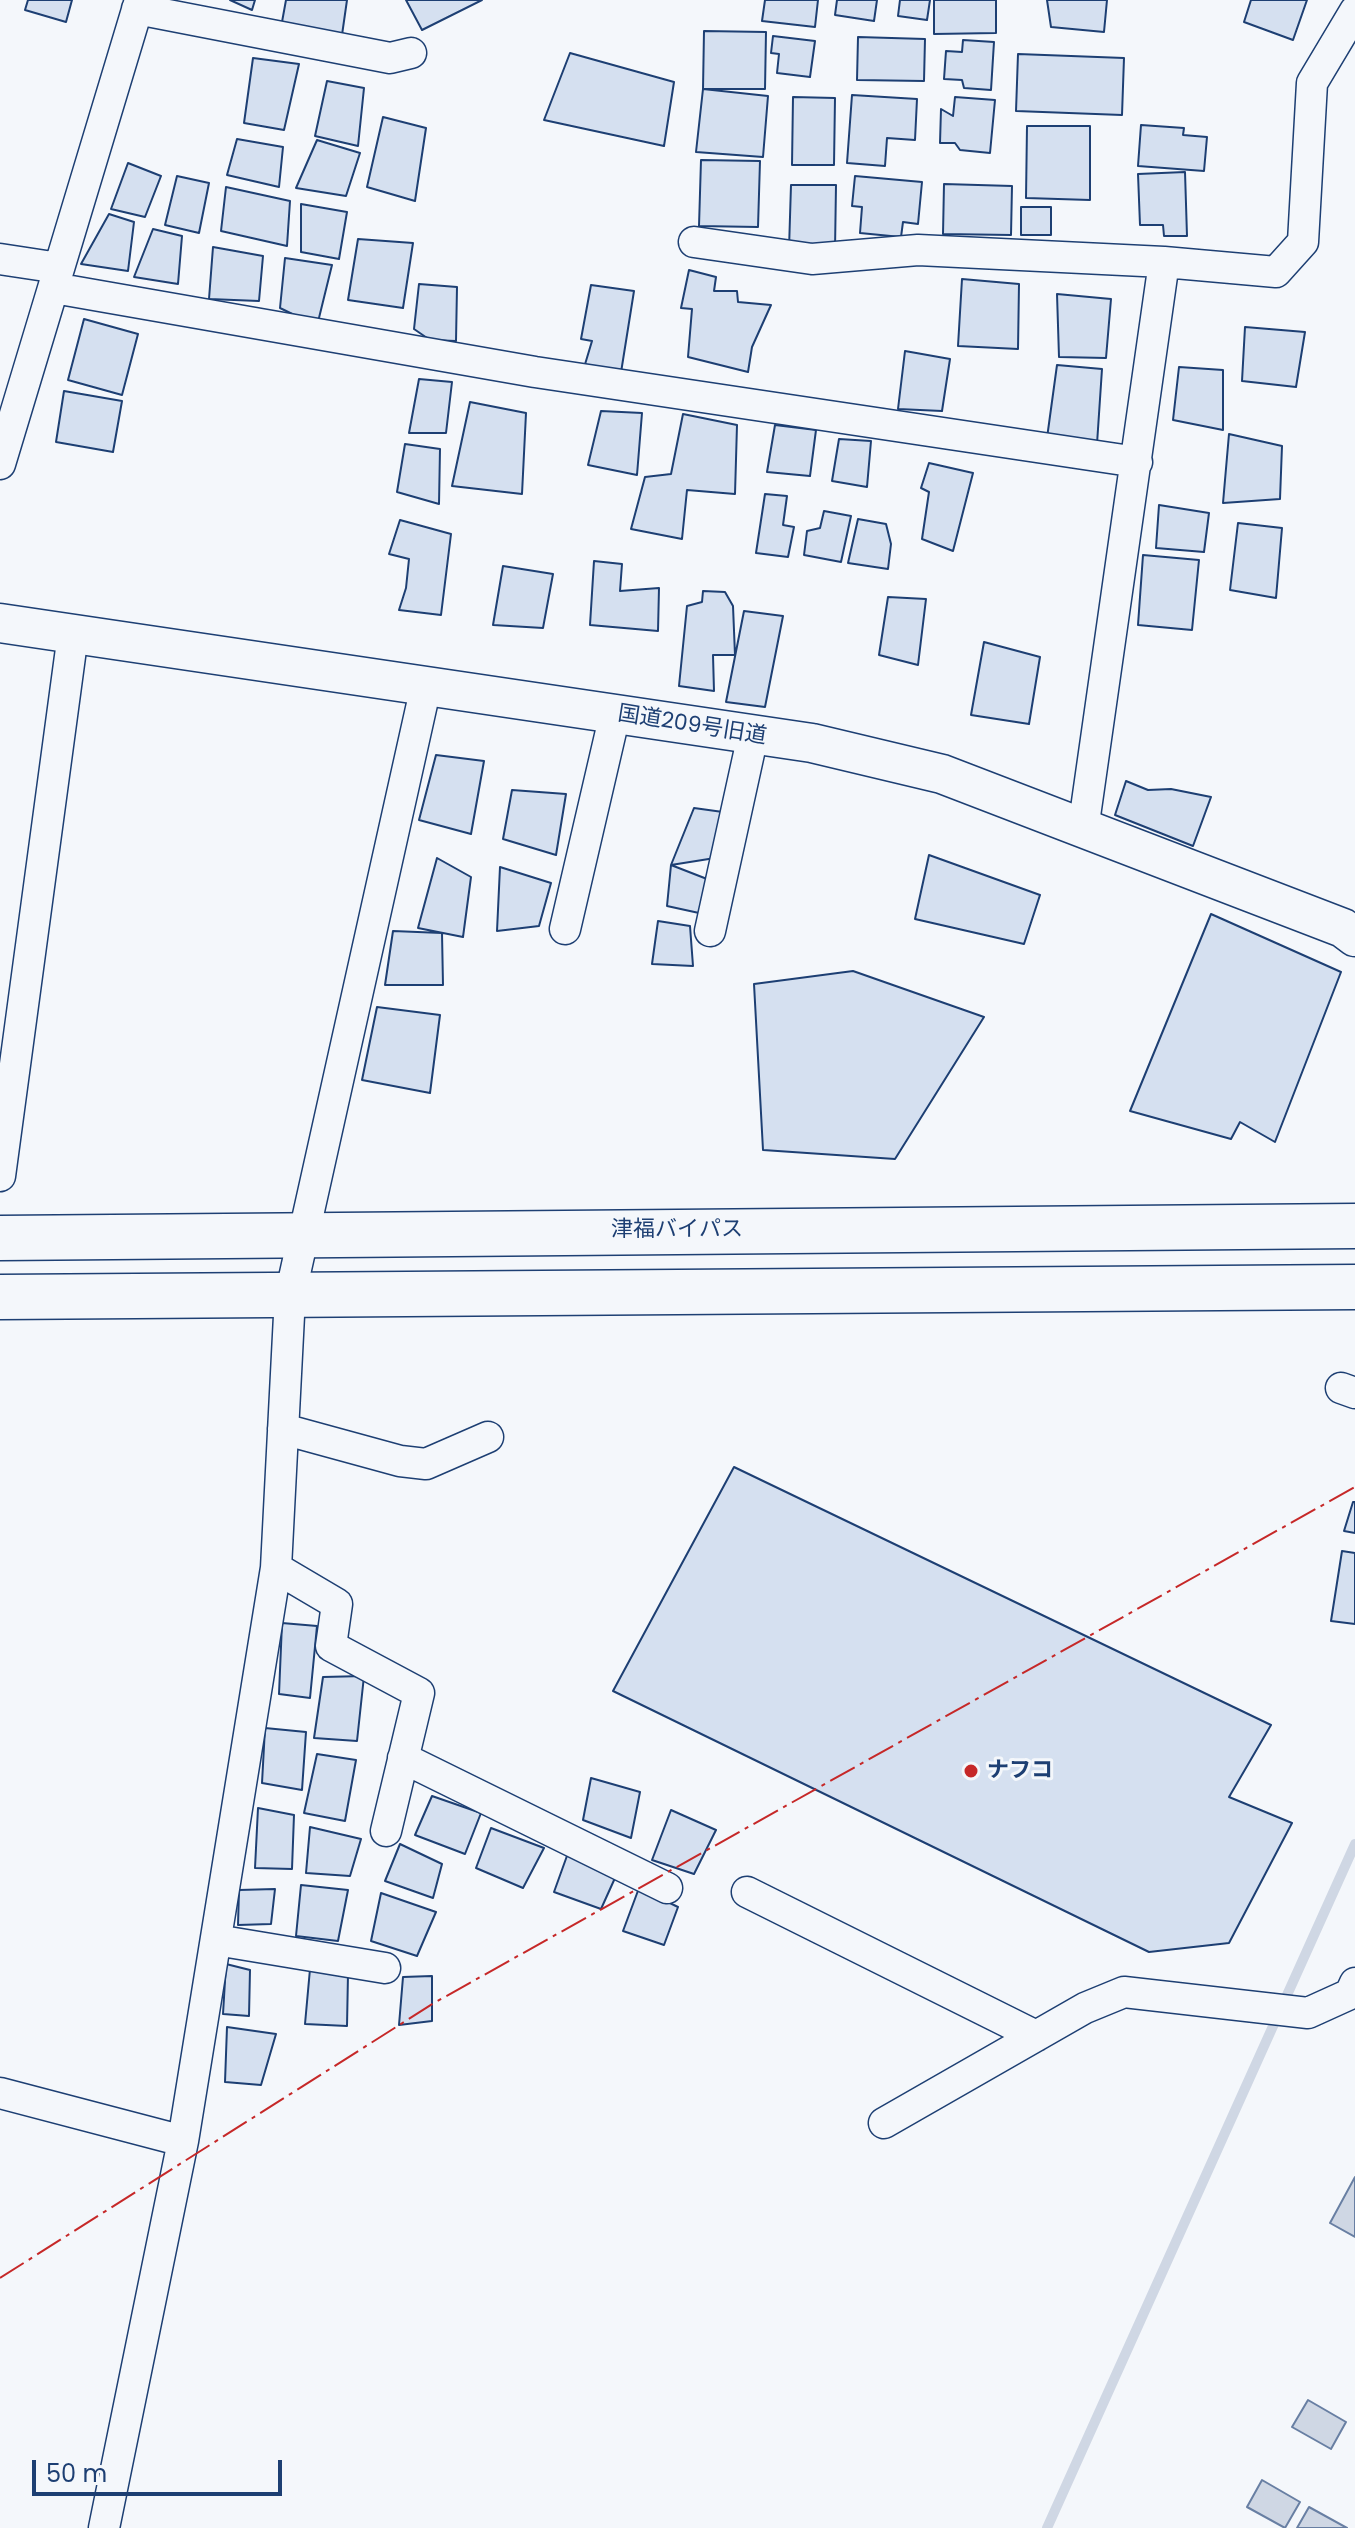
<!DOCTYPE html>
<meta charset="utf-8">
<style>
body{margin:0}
#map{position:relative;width:1355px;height:2528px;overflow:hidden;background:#f4f7fb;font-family:Poppins,sans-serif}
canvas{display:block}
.scale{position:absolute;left:32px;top:2460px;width:250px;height:36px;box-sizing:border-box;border:4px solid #1d3f73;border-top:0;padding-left:10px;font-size:24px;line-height:28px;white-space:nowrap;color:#1d3f73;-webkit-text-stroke:6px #f4f7fb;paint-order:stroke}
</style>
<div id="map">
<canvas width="1355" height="2528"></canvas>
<div class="scale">50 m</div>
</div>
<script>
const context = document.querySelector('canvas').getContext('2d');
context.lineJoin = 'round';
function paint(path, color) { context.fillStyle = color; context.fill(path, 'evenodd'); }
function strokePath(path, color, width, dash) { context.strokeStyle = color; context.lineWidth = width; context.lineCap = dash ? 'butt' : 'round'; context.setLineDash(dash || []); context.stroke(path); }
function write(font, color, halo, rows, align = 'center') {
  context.font = font + ' Poppins,"Noto Sans JP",sans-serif'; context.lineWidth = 6; context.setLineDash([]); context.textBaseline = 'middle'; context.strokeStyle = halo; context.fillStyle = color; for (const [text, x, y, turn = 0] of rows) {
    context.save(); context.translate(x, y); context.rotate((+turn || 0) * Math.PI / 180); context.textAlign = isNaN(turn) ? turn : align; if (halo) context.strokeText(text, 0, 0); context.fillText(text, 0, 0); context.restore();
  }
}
const water = new Path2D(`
 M1355,2177V2237L1330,2223Z
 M1308,2400L1346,2422L1331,2449L1292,2427Z
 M1262,2480L1300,2502L1285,2528L1247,2507Z
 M1309,2507L1347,2528H1297Z`);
const stream = new Path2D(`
 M1047,2528L1355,1844`);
const building = new Path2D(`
 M28,0H72L66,22L25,10Z
 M230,0H255L252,10Z
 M286,0H347L341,42L282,22Z
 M406,0H482L422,30Z
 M765,0H818L815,27L762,21Z
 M837,0H877L874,21L835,15Z
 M900,0H930L927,20L898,16Z
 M934,0H996V33L934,34Z
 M1047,0H1107L1104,32L1051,27Z
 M1251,0H1307L1293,40L1244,22Z
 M704,31L766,32L765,89H703Z
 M773,36L815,41L810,77L777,73L779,54L771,53Z
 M858,37L925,39L924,81L857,80Z
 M963,40L994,42L991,90L964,88L962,80L944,79L946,51L962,52Z
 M570,53L674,82L664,146L544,120Z
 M1018,54L1124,58L1122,115L1016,111Z
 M253,58L299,64L284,130L244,123Z
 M327,81L364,88L358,146L315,136Z
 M703,89L768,96L763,157L696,152Z
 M852,95L917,99L915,140L887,138L885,166L847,163Z
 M793,97L835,98L834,165H792Z
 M955,97L995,100L990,153L960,150L955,143H940L941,109L953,116Z
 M383,117L426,128L415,201L367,187Z
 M1141,125L1184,128L1183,135L1207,137L1204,171L1138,166Z
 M1027,126H1090V200L1026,198Z
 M237,139L283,147L279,187L227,175Z
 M317,140L360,153L346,196L296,188Z
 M701,160L760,161L758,227L699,226Z
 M128,163L161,176L145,217L111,209Z
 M1185,172L1187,236H1164L1163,225H1140L1138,174Z
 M177,176L209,183L199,233L165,225Z
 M855,176L922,182L918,224L903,222L901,237L860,233L862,207L852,206Z
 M944,184L1012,186L1011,235L943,234Z
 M791,185H836L835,250L789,249Z
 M226,187L290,201L287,246L221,231Z
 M301,204L347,212L339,259L301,252Z
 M1021,207H1051V235H1021Z
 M109,214L134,222L128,271L81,264Z
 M153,229L182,236L178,284L134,277Z
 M358,239L413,243L403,308L348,300Z
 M213,247L263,256L259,301L209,299Z
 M285,258L332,265L317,326L280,308Z
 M689,270L716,277L714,291H737L738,302L771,305L752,347L748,372L688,357L692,309L681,308Z
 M962,279L1019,284L1018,349L958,346Z
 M419,284L457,287L456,341L430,340L414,329Z
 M591,285L634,291L619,385L583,371L592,341L581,339Z
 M1057,294L1111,299L1106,358L1059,357Z
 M84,319L138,334L122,395L68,380Z
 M1245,327L1305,332L1296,387L1242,381Z
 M905,351L950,359L942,411L898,409Z
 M1057,365L1102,369L1097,444L1047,438Z
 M1179,367L1223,370V430L1173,420Z
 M419,379L452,382L446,433H409Z
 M64,391L122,401L113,452L56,442Z
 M470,402L526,413L522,494L452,486Z
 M601,411L642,413L637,475L588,465Z
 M683,414L737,425L735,494L687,490L682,539L631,529L645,477L671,474Z
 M775,425L816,430L810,476L767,472Z
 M1229,434L1282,446L1280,499L1223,503Z
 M839,439L871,441L867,487L832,481Z
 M405,444L440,449L439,504L397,492Z
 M929,463L973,473L953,551L922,539L929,492L921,488Z
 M765,494L787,496L783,525L794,527L788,557L756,553Z
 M1159,505L1209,513L1204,552L1156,548Z
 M824,511L851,516L841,562L804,555L807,531L820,528Z
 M858,519L886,524L891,544L888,569L848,563Z
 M400,520L451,534L441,615L399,610L406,588L409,559L389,554Z
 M1238,523L1282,528L1276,598L1230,590Z
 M1143,555L1199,560L1192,630L1138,625Z
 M594,561L622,564L620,591L659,588L658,631L590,625Z
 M503,566L553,574L543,628L493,625Z
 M703,591L725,592L733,606L735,655H713L714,691L679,686L687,606L702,602Z
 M888,597L926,599L918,665L879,655Z
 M744,611L783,616L765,707L726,702Z
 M984,642L1040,657L1029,724L971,715Z
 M436,755L484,761L471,834L419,820Z
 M1126,781L1148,790L1171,789L1211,797L1193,846L1115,815Z
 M512,790L566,794L556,855L503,839Z
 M694,808L730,813L715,858L671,865Z
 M929,855L1040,895L1024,944L915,919Z
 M437,858L471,877L463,937L418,928Z
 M671,865L707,879L699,913L667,906Z
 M500,867L551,883L539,926L497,931Z
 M1211,914L1341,972L1275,1142L1240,1122L1231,1139L1130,1111Z
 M658,921L690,926L693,966L652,964Z
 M393,931L442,933L443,985H385Z
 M853,971L984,1017L895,1159L763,1150L754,984Z
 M377,1007L440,1015L430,1093L362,1080Z
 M734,1467L1271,1725L1229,1797L1292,1823L1229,1943L1149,1952L613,1691Z
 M1353,1502H1355V1533L1344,1531Z
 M1342,1551L1355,1553V1624L1331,1621Z
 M282,1623L317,1626L310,1698L279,1694Z
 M364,1676L357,1741L314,1738L323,1677Z
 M265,1728L306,1732L302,1790L262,1783Z
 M317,1754L356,1760L345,1821L304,1813Z
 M591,1778L640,1792L631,1838L583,1820Z
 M432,1796L481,1813L465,1854L415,1835Z
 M258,1808L294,1815L292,1869L255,1868Z
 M671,1810L716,1830L694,1874L652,1860Z
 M310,1827L361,1839L350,1876L306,1873Z
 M491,1828L544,1848L523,1888L476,1868Z
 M400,1844L442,1864L433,1898L385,1881Z
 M568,1853L615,1878L601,1909L554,1892Z
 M301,1885L348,1890L338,1941L296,1936Z
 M639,1888L678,1907L664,1945L623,1931Z
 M275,1889L271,1924L238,1925L239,1890Z
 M381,1893L436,1912L417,1956L371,1941Z
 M226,1964L250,1970L249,2016L223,2014Z
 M310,1969L348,1974L347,2026L305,2024Z
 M432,1976V2021L399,2025L403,1977Z
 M227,2027L276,2034L261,2085L225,2082Z`);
const minor = new Path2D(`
 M137,9L390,58L411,53
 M694,242L812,259L918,250L1164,262
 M0,259L59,268
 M54,288L535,372L1137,462
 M0,464L140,0
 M1083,830L1164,262L1276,272L1303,242L1312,83L1355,11
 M565,929L615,714
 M710,931L753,735
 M0,1176L73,634
 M1341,1388L1355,1393
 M283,1429L400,1461L426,1464L488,1437
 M276,1568L337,1604L331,1646L419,1693L386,1831
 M403,1758L667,1888
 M747,1892L1036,2036
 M216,1940L385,1968
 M0,2093L183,2141
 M884,2123L1085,2008L1124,1992L1308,2013L1350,1994L1355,1983
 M104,2528L183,2141L276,1568L290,1296L426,686`);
const tertiary = new Path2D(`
 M0,623L812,743L942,774L1343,928L1355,937`);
const trunk = new Path2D(`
 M0,1238L1355,1226
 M0,1297L1355,1287`);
const power = new Path2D(`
 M0,2278L434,2003L1355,1487`);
const markers = [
 [971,1771,8,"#c62828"]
];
const streetNames = [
 ["国道209号旧道",692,726,9],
 ["津福バイパス",677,1230]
];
const poiNames = [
 ["ナフコ",987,1771]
];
paint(water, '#cfd7e4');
strokePath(water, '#687fa3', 2);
strokePath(stream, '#cfd7e4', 10);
paint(building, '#d5e0f0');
strokePath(building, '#1d3f73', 2);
strokePath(minor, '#1d3f73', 33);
strokePath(tertiary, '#1d3f73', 41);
strokePath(trunk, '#1d3f73', 47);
strokePath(minor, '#f4f7fb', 30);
strokePath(tertiary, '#f4f7fb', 38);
strokePath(trunk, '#f4f7fb', 44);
strokePath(power, '#c62828', 2, [28, 6, 4, 6]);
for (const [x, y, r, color] of markers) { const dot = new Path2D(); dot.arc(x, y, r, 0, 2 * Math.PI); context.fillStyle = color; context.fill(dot); strokePath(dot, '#f4f7fb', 3); }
write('22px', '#1d3f73', '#f4f7fb', streetNames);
write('bold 22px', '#1d3f73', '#f4f7fb', poiNames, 'left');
</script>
